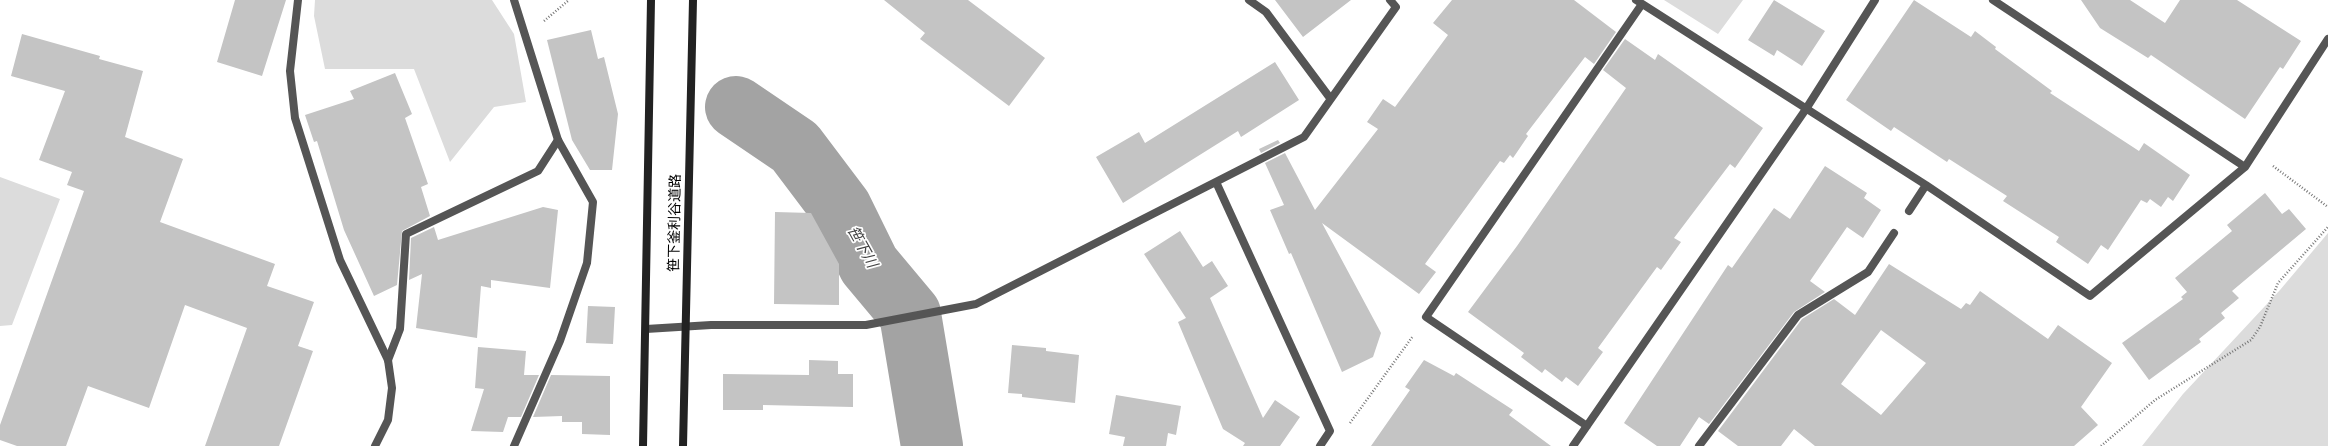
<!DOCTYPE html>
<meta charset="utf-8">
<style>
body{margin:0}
canvas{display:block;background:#fff}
</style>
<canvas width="2328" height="446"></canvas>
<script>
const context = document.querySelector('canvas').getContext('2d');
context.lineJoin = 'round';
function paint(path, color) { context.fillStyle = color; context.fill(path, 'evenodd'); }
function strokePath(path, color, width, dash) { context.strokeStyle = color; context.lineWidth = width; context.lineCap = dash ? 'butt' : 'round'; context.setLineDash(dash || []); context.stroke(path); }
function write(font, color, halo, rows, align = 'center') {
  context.font = font + ' Inter,"Noto Sans JP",sans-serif'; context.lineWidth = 3.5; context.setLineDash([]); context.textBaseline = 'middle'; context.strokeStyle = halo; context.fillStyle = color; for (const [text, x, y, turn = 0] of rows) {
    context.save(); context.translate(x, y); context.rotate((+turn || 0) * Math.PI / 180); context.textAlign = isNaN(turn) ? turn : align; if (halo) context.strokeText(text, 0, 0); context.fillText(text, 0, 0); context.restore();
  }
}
const green = new Path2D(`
 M315,0H492L514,34L526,102L494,107L450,162L414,69H325L314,16Z
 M1664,0H1743L1718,34Z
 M0,177L60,199L12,325L0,326Z
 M2328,233V446H2142L2183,394L2280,290Z`);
const river = new Path2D(`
 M736,107L795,147L841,208L869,265L910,314L932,446`);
const building = new Path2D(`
 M235,0H286L262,76L217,62Z
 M884,0H968L1045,58L1009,106L920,39L925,33Z
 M1275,0H1351L1303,37Z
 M1452,0H1574L1616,32L1594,64L1585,57L1526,134L1528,136L1513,158L1510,155L1504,163L1500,161L1425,264L1436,272L1419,294L1322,223L1381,333L1373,357L1342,372L1291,253L1289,254L1270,210L1284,205L1265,163L1285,153L1315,210L1378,129L1367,122L1383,99L1395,107L1448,35L1433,23Z
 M1774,0L1825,31L1802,66L1777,50L1774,56L1748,40Z
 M1914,0L1971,37L1975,31L1996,47L1995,49L2052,91L2050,93L2139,151L2144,143L2190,175L2173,201L2168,197L2161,207L2150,199L2147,203L2141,200L2108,250L2101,245L2088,264L2056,242L2059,237L2003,201L2007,196L1949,159L1947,162L1894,127L1891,131L1846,100Z
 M2081,0H2130L2165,23L2180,0H2237L2301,41L2283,69L2280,67L2245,119L2151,55L2148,58L2100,28Z
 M591,30L598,59L604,57L618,114L612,170H590L572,140L547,40Z
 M22,34L100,56L99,59L143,71L125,137L183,159L160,222L275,264L267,286L314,302L298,346L313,351L279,446H205L247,328L185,305L149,408L88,386L66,446H17L0,440V425L84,191L67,185L72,172L39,160L65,91L11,76Z
 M1625,39L1655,60L1658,54L1763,128L1735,168L1730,164L1674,238L1681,242L1661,270L1657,267L1598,348L1603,352L1578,386L1566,377L1562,382L1545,369L1542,373L1521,357L1524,353L1468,312L1517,246L1626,88L1603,70Z
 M1275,62L1299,100L1241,137L1238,131L1123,203L1096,157L1139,132L1145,143Z
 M395,73L412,114L405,118L428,184L421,187L430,216L402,231L397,285L374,296L344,230L317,141L314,142L305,115L354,99L350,91Z
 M1278,140L1280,143L1261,153L1259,149Z
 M1825,166L1867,193L1864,198L1881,210L1863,238L1847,227L1810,281L1825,292L1794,312L1709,424L1699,417L1680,446H1657L1624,423L1728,265L1732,268L1774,208L1790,219Z
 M2265,193L2282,214L2289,209L2306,229L2232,291L2239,298L2221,313L2225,318L2199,339L2201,342L2149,380L2122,343L2183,299L2181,297L2187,292L2175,278L2232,231L2227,225Z
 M543,207L558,210L550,288L491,280V288L481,286L477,338L416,328L422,274L409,280L411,238L434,227L438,240Z
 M775,212L811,213L839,264V305L774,304Z
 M1180,231L1203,267L1212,261L1228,286L1210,298L1263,418L1275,400L1300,417L1280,446H1243L1245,443L1223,429L1178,322L1186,318L1144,254Z
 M1889,264L1961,309L1966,303L1970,305L1980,291L2048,339L2058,325L2112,363L2081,407L2098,425L2074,446H1815L1794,429L1781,446H1738L1718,431L1802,319L1834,299L1855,315ZM1881,330L1926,363L1881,415L1841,384Z
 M588,306L615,307L613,344L586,343Z
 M1012,345L1046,348V351L1079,355L1075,403L1022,397V394L1008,393Z
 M478,347L526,351L524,375H539L521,417H508L503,432L471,431L484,389L475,388Z
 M809,360L838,361V374H853V407L763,405V410H723V374L809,375Z
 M1424,360L1454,376L1456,373L1513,410L1509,415L1551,446H1371L1410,390L1405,387Z
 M551,375L610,376V435L582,434V422H562V416L533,417Z
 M1116,395L1181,406L1176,435L1168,433L1166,446H1123L1125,437L1109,434Z`);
const path = new Path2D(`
 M544,21L569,0
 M2273,166L2328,207
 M1350,423L1413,336
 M2101,446L2155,400L2251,340L2260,327L2278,283L2328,227`);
const lane = new Path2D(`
 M1249,0L1266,12L1330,98
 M388,360L400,329L406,234L538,171L558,140`);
const street = new Path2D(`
 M298,0L290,71L295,118L340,260L388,360L392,388L388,420L375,446
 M1636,0L1926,185L2090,296L2245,167L2328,39
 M1993,0L2245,167
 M1216,182L1330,431L1320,446
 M1909,211L1926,185
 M646,329L711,325H866L976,304L1304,137L1396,7L1390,0
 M1587,426L1426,317L1642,4
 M514,446L560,341L587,263L593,202L558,140L514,0
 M1573,446L1806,109L1875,0
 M1699,446L1798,315L1868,272L1894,233`);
const secondary = new Path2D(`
 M643,446L651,0
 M683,446L693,0`);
const streetNames = [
 ["笹下釜利谷道路",675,223,-89]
];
const waterNames = [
 ["笹下川",862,247,61]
];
paint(green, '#dcdcdc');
strokePath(river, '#a3a3a3', 62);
paint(building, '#c4c4c4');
strokePath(path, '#777', 2.5, [1, 2]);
strokePath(lane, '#555', 8);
strokePath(street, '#555', 8);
strokePath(secondary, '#222', 8);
write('14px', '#000', '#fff', streetNames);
write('italic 15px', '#444', '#fff', waterNames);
</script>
